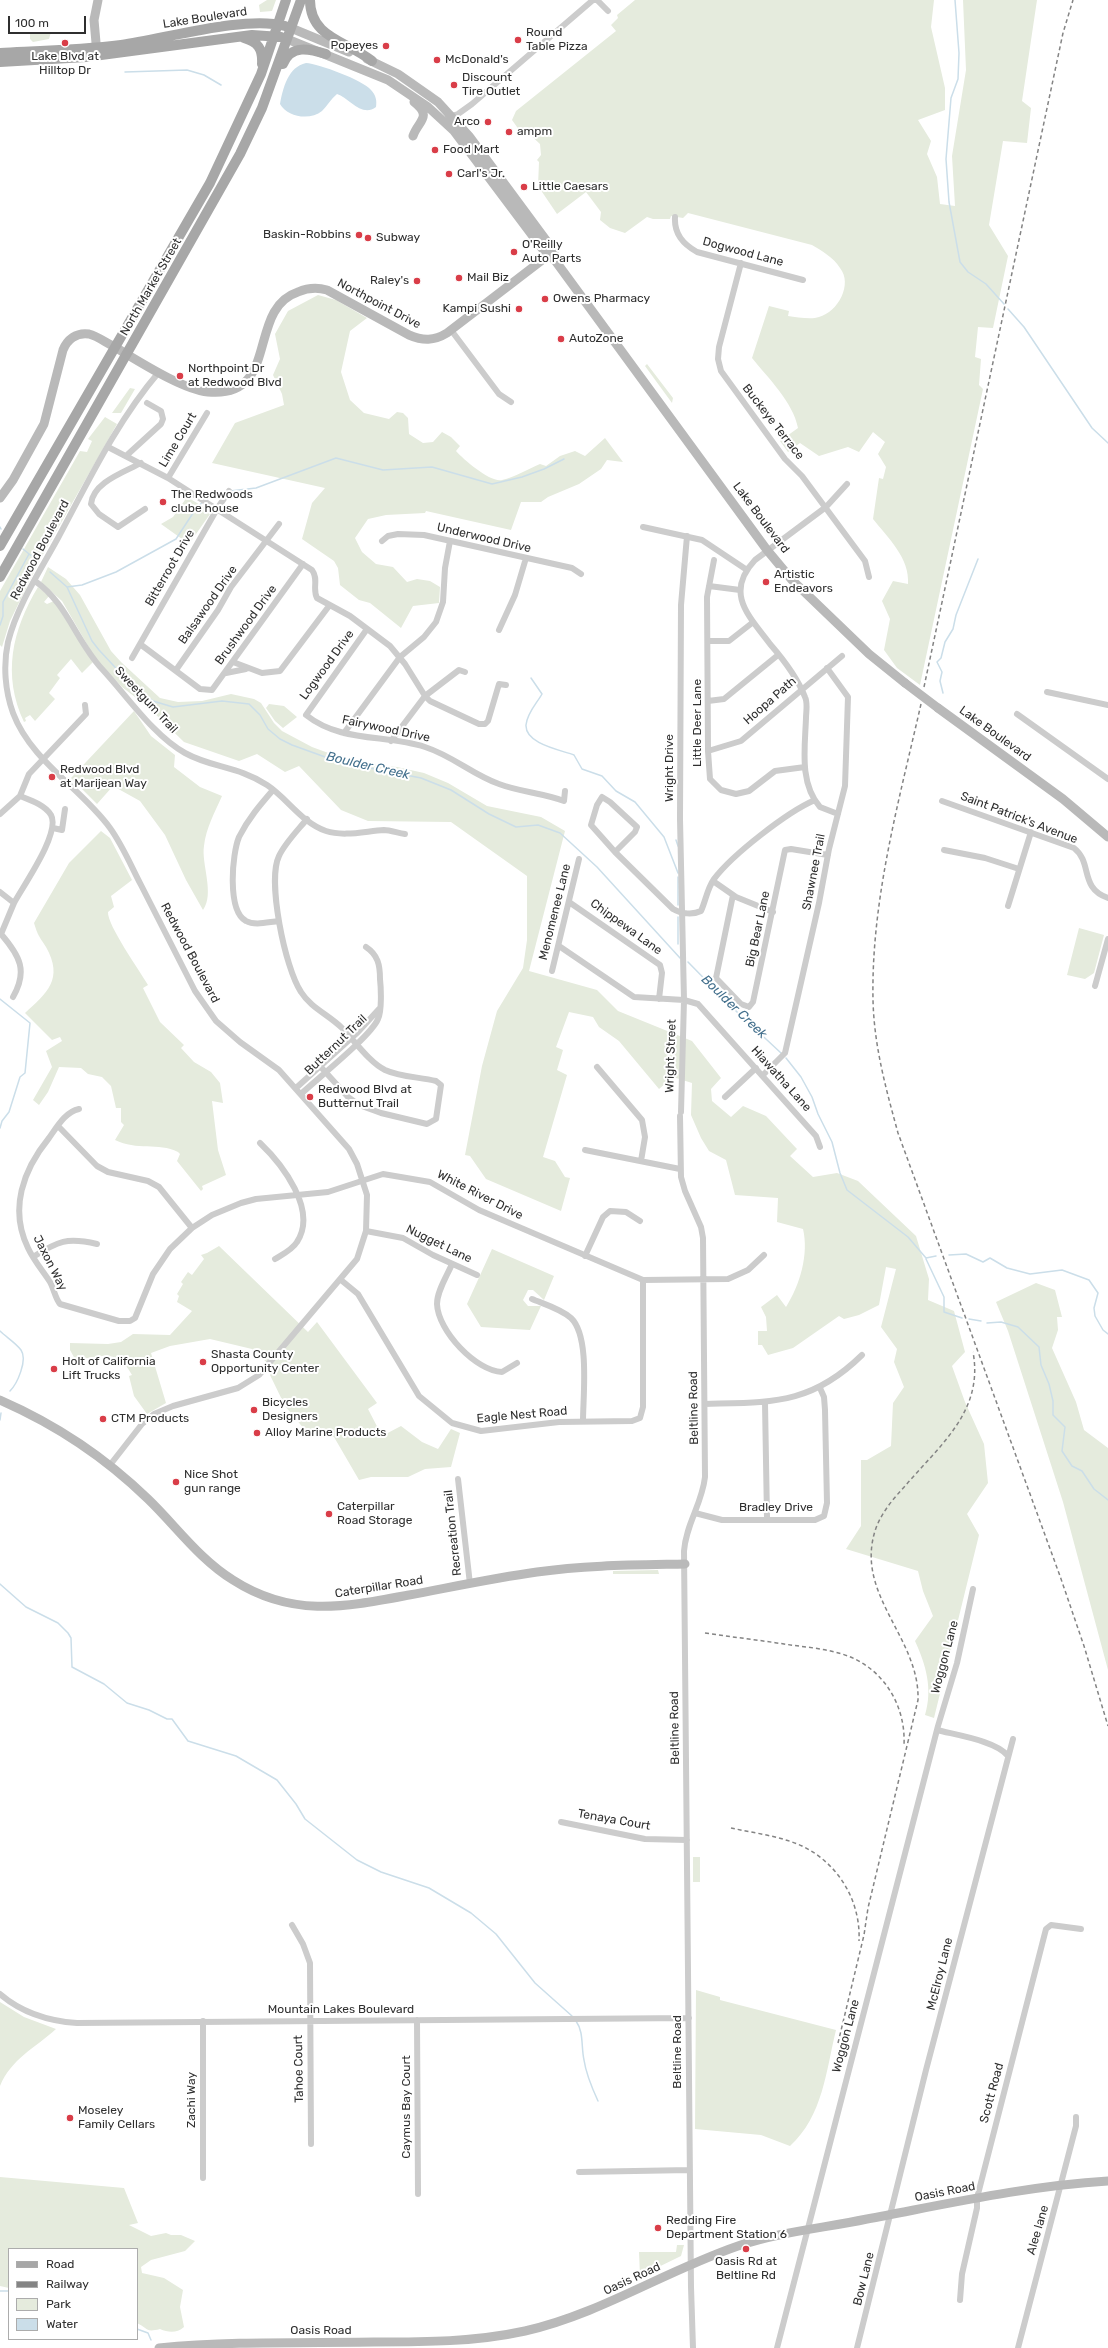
<!DOCTYPE html>
<style>
body{margin:0}
#map{position:relative;width:1108px;height:2348px;overflow:hidden;background:#fff;font-family:Rubik,sans-serif}
canvas{display:block}
.legend{position:absolute;left:8px;top:2248px;width:130px;height:92px;box-sizing:border-box;background:#fff;border:1px solid #acacac;margin:0;padding:5px 7px;list-style:none;font-size:12px;color:#2f2f2f}
.legend li{display:flex;align-items:center;gap:8px;height:20px}
.legend b{width:20px;border:1px solid #acacac}
.scale{position:absolute;left:8px;top:16px;width:78px;height:18px;box-sizing:border-box;border:2px solid #2f2f2f;border-top:0;padding-left:5px;font-size:12px;line-height:14px;white-space:nowrap;color:#2f2f2f;-webkit-text-stroke:3px #fff;paint-order:stroke}
</style>
<div id="map">
<canvas width="1108" height="2348"></canvas>
<ul class="legend">
<li><b style="height:5px;background:#a7a7a7"></b>Road</li>
<li><b style="height:5px;background:#848484"></b>Railway</li>
<li><b style="height:11px;background:#e5ebdd"></b>Park</li>
<li><b style="height:11px;background:#cbdee9"></b>Water</li>
</ul>
<div class="scale">100 m</div>
</div>
<script>
const context = document.querySelector('canvas').getContext('2d');
context.lineJoin = 'round';
function paint(path, color) { context.fillStyle = color; context.fill(path, 'evenodd'); }
function strokePath(path, color, width, dash) { context.strokeStyle = color; context.lineWidth = width; context.lineCap = dash ? 'butt' : 'round'; context.setLineDash(dash || []); context.stroke(path); }
function write(font, color, halo, rows, align = 'center') {
  context.font = font + ' Rubik,sans-serif'; context.lineWidth = 4; context.setLineDash([]); context.textBaseline = 'middle'; context.strokeStyle = halo; context.fillStyle = color; for (const [text, x, y, turn = 0] of rows) {
    context.save(); context.translate(x, y); context.rotate((+turn || 0) * Math.PI / 180); context.textAlign = isNaN(turn) ? turn : align; if (halo) context.strokeText(text, 0, 0); context.fillText(text, 0, 0); context.restore();
  }
}
const green = new Path2D(`
 M267,0H276L272,11L260,12L259,5Z
 M635,0H934L931,27L945,88V110L918,120L931,141L927,154L937,177L940,204L955,206L952,156L966,70L963,0H1037L1022,101L1031,108L1027,143L1003,141L989,225L1008,256L993,328L978,327L975,357L981,359L979,385L983,389L920,685L897,668L884,650L890,619L882,601L893,581L908,584C910,558 888,538 873,519L879,478L883,479L886,467L878,454L885,442L873,432L859,452L848,447L819,456L800,443L788,452L780,441L798,428C793,402 768,378 752,358L769,306L789,311L788,316C797,317 811,320 819,317C838,312 853,284 840,268C833,257 822,251 812,245L688,213L683,218L671,216L670,219H653L647,217L625,233L610,228L600,220L601,212L586,192L557,214L538,186L539,162L537,160L541,155L540,144L526,131L522,134L512,120L516,111L616,31L611,25L618,18L617,15Z
 M51,32L49,39L33,42L30,39V33Z
 M318,295L336,300L367,318L350,331L341,372L350,400L364,413L389,419L397,412L403,413L408,418L409,434L423,443L433,442L442,432L451,437L460,446L456,451C464,460 491,483 502,480C515,477 528,469 540,464L546,466L560,456L575,451L585,456L605,438L623,462L607,460L601,469L579,484L548,497L541,502H521L511,530L426,511L425,513L386,515L368,519L355,538L362,552L376,564L393,567L407,582L417,579L430,581L440,587L439,603L413,606L401,628L370,603L359,600L340,585L338,568L334,561L302,539L312,503L325,488L212,463L235,423L284,405L282,394L273,375L280,359L275,334L288,311Z
 M647,364L673,398L672,403L645,366Z
 M130,388L135,389L121,413H112Z
 M105,417L117,424L40,560L10,621L2,647L0,645V591L80,451L87,452L92,441L88,439Z
 M187,497L207,509L210,514L189,544L161,524L173,517Z
 M48,567L66,579L80,595L111,651L121,662L160,698L178,702L202,701L231,694L254,699L261,703L274,723L282,731L312,747L353,762L397,767L424,773L448,783L487,806L541,817L565,831L529,971L597,990L618,1011L692,1041L721,1078L711,1089L712,1101L731,1117L743,1106L766,1116L797,1149L790,1156L813,1177L837,1173L858,1181L916,1236L929,1279L928,1300L954,1311L965,1352L952,1366L965,1402L984,1444L988,1483L967,1514L979,1535L934,1718L925,1715C933,1689 926,1665 915,1641L933,1616L923,1591L918,1571L846,1549L861,1526V1460H867L891,1446L893,1403L904,1387L894,1362L897,1349L881,1327L896,1269L886,1267L879,1305L859,1315L844,1319L839,1316L793,1348L768,1355L762,1345H758V1331H767L766,1317L761,1307L777,1295L786,1307C800,1285 809,1254 803,1229L777,1222L778,1198L735,1195L726,1160L709,1151L701,1138L691,1115L692,1083L673,1077L659,1089L619,1041L599,1027L593,1017L569,1012L556,1047L563,1050L557,1070L567,1075L543,1157L555,1161L565,1177L570,1178L561,1211L486,1179L470,1156L465,1155L482,1066L497,1011L523,968L527,940V876L451,822L368,821L341,810L299,766L285,772L257,754L239,761L184,742L148,707L122,687L95,658L62,601L41,582Z
 M38,587L49,596L44,602L47,604L54,601L93,662L82,673L71,659L57,675L60,678L49,693L55,699L35,721L30,715L25,718L26,721L24,722C2,675 12,630 38,587Z
 M269,704L284,706L297,717L283,728L275,721L266,708Z
 M134,711L151,736L175,755L174,767L200,787L222,796C215,812 206,828 204,846C201,863 215,894 203,910L186,880L165,835L140,801L113,786L97,804L71,778Z
 M101,831L110,838L132,880L111,896L114,907L108,912C107,925 140,971 148,985L143,988L160,1022L184,1045L181,1048L194,1062L211,1072L220,1083L223,1103L212,1101L218,1150L226,1175L202,1186L203,1189L201,1191L177,1161L180,1154L178,1152C158,1142 137,1151 115,1140L124,1125L121,1122V1108H116L111,1086L102,1077L88,1074L81,1068L59,1067L48,1092L39,1105L33,1100L52,1067L46,1051L62,1041L60,1037L52,1040L25,1013C47,993 64,979 46,947C39,936 38,936 34,923L69,863Z
 M1079,928L1104,935L1094,973L1085,979L1067,975Z
 M219,1246L308,1332L317,1322L377,1403L368,1409L382,1436L401,1426L422,1442L438,1449L451,1429L460,1433L451,1467L425,1469L408,1477H371L359,1480L334,1437L305,1430L285,1406L270,1375L274,1369L252,1349L210,1339L170,1346L151,1353L166,1403L147,1414L134,1396L129,1376L132,1375C116,1346 101,1359 75,1359L70,1350V1343L108,1344L121,1342L133,1334L170,1335L192,1311L177,1302L179,1296L177,1294L183,1284L181,1282L188,1272L192,1275L204,1259L201,1255L207,1253Z
 M492,1249L554,1276L544,1300L533,1290H528L523,1300L528,1306H541L530,1330L481,1327L467,1304Z
 M1036,1283L1055,1290L1062,1317H1057L1058,1330L1052,1348L1076,1402L1084,1430L1108,1448V1670L1063,1502L1008,1331L996,1302Z
 M658,1570L659,1574H613V1571Z
 M693,1857H700V1882H693Z
 M696,1990L720,1997V2000L836,2030C826,2071 823,2116 790,2146L761,2135L695,2129Z
 M0,2002L24,2017L56,2029C35,2048 11,2059 0,2086Z
 M0,2177L124,2188L138,2223L129,2225L151,2236L166,2233L171,2235H181L195,2241L185,2251L151,2260L141,2267L142,2273L164,2278L183,2290L180,2307L184,2327C177,2333 169,2333 160,2329C145,2333 148,2328 137,2323V2249H9V2288L0,2286Z
 M677,2245H684L681,2256L640,2276L639,2252H676Z`);
const water = new Path2D(`
 M306,63C319,64 363,80 371,90C376,95 377,101 376,107C362,118 349,98 337,94C331,99 327,106 322,111C310,121 287,117 280,104C283,88 288,67 306,63Z`);
const stream = new Path2D(`
 M955,0L959,53L958,79L951,98L946,159L949,202L960,262L968,272L986,284L1004,304
 M125,72L187,70L204,75L221,85
 M1008,309L1024,327L1092,428L1108,443
 M230,491L256,488L336,458L383,470L432,467L492,484L522,477L544,469L564,459
 M206,500L215,494L226,491
 M0,527L1,529
 M23,549L34,558
 M50,572L67,587L92,641L99,650L126,679L153,701L173,707L222,701L249,704L260,715L268,729L280,739L292,745L339,762L421,778L451,790L489,814L516,827L538,825L560,833L597,867L680,958
 M67,587L82,585L116,572L176,539L197,507L203,502
 M0,625L3,616V602L29,554
 M531,678L542,694C537,703 527,713 526,725C525,744 561,750 574,755L582,769L602,776L616,791L635,802L664,837L678,873
 M943,693L940,681L942,672L937,662L941,658L945,642L953,629L956,615L978,559
 M676,840L678,846
 M678,905V877
 M678,917V944
 M688,962L738,1013L781,1053
 M0,999L30,1023L25,1073L20,1077L9,1112L2,1121L0,1128
 M786,1058L801,1077L812,1097L818,1114L832,1142L840,1173L847,1190L908,1237L926,1258L936,1256
 M949,1255L966,1254L983,1262L990,1258L1007,1268L1030,1274L1062,1270L1089,1280L1098,1293L1094,1308L1095,1316L1103,1330L1108,1334
 M926,1259L944,1297V1312L962,1318
 M969,1319L981,1321
 M987,1323L1001,1322L1018,1327L1039,1347L1041,1365L1049,1384L1053,1401V1415L1065,1427L1062,1451L1072,1466L1082,1471L1094,1489L1108,1500
 M0,1331C6,1337 16,1343 21,1350C28,1360 17,1384 10,1391
 M0,1420L1,1413
 M0,1584L26,1607L58,1623L68,1633L71,1638L72,1667L104,1684L127,1703L149,1710L167,1719H172L188,1741L236,1756L277,1780L296,1804L305,1819L357,1860L381,1872L429,1888L471,1913L496,1934L535,1983L572,2016
 M576,2021C584,2032 581,2047 584,2060C586,2074 592,2088 598,2101
 M0,2291H9
 M137,2329L148,2333L151,2340`);
const street = new Path2D(`
 M448,117L458,114L472,104L593,0H597L608,11
 M675,217C674,234 683,244 697,252L803,280
 M741,263L719,347L718,359L721,371L785,459L802,476L865,561L869,577
 M451,330L499,394L511,402
 M108,447L168,478L312,570C319,579 312,589 317,598L350,616L390,646L405,664L425,696L430,701L479,724H485L488,721L499,684L506,685
 M126,456L161,424L163,419L161,411L147,403
 M141,463C125,472 93,482 91,504L99,514L118,527L145,509
 M168,478L207,413
 M643,527L702,540L747,570
 M382,541L388,536L398,534L424,535L572,568L581,574
 M714,560L707,597L708,751L710,779L721,790L736,794L749,791L775,771L805,767
 M35,581C67,603 76,641 102,669C127,696 154,736 185,753C212,768 238,766 267,785C287,798 302,823 326,831C344,837 366,831 384,830C390,830 398,833 405,834
 M709,586L740,590
 M367,629L306,715C341,743 385,734 425,747C453,756 473,775 499,784C520,792 543,793 564,801L565,791
 M499,630L515,595L526,558
 M709,641H729L752,623
 M140,644L200,689L212,690L303,564
 M132,658L217,509L229,491
 M233,662L262,673L280,671L329,606
 M176,670L218,610L231,587L279,524
 M226,673L246,669
 M1047,692L1108,705
 M708,701L724,699L778,655
 M1017,714L1108,779
 M344,733L400,657L424,637L436,622L443,602L445,568L450,541
 M391,741L425,696L459,670L465,672
 M708,751L741,741L842,656
 M273,790C260,805 248,819 239,837C232,854 227,911 246,921C255,926 268,922 279,921
 M602,797L610,802L637,827L635,832L615,852L591,825L597,805Z
 M942,801L1074,848C1093,863 1079,888 1108,898
 M0,814L20,796L29,774L86,714L85,705
 M838,814L820,807C799,783 805,747 806,718C806,712 808,703 805,697C798,679 783,659 770,644C749,616 724,593 755,560L826,507L847,484
 M307,819C298,830 285,843 279,856C267,881 285,968 301,992C311,1008 329,1015 342,1028C355,1041 369,1062 385,1070C400,1077 420,1077 436,1081L441,1085L436,1119L427,1124L381,1113L359,1105L348,1097L320,1066
 M53,828L62,830L65,809
 M944,850L985,858L1019,869
 M615,852L673,909C681,914 693,915 701,911C706,900 707,889 714,879C732,855 787,812 815,800
 M713,881L736,897L773,912
 M0,892L14,903L1,934C20,956 28,971 13,997
 M733,895L716,978L741,1004L749,1007L753,1002L785,850L791,849L828,855
 M569,902L660,965L662,973L659,999
 M14,903C23,886 61,833 51,815C45,805 30,800 20,796
 M1008,906L1031,832
 M559,946L634,997L684,1000L698,1004L816,1136L820,1147
 M552,971L579,859
 M1095,986L1108,939
 M597,1067L642,1120L645,1137L641,1161
 M763,1075L785,1053L819,903L829,849L845,786L848,697L827,668
 M296,1088L358,1032L379,1009
 M301,1094C318,1078 371,1036 378,1019C382,1011 381,988 380,979C380,965 378,955 366,947
 M725,1097L756,1068
 M79,1109C65,1112 57,1127 49,1138C23,1170 9,1209 28,1248C34,1261 43,1271 50,1282C54,1289 55,1298 60,1304L119,1321H130L135,1318L153,1274L170,1249L192,1228L212,1215L241,1203L256,1199L328,1192L383,1174L430,1182L479,1210L643,1280L728,1279L748,1270L764,1255
 M681,1112L684,1000L680,819L681,605L687,536
 M680,1116L681,1177L685,1191L701,1227L703,1238L705,1477C702,1504 686,1524 684,1551L691,2287L693,2348
 M58,1126L97,1166L108,1172L148,1181L159,1187L192,1228
 M260,1143C282,1164 318,1210 297,1242C292,1250 283,1254 275,1259
 M585,1150L680,1169
 M366,1231L403,1238L433,1255L477,1275
 M585,1256L603,1217L610,1211L626,1212L640,1221
 M33,1257C58,1241 67,1237 97,1244
 M452,1264C447,1276 437,1291 437,1304C438,1331 476,1371 502,1372L517,1363
 M341,1280L358,1294L419,1396L452,1423L481,1431L559,1422L632,1421L640,1418L643,1407V1280
 M532,1299C544,1304 561,1309 571,1318C590,1336 583,1396 583,1421
 M765,1403L767,1518
 M705,1404C772,1402 811,1405 862,1355
 M110,1465L142,1424L154,1414L173,1406L238,1388L259,1375L357,1259L366,1231L367,1195L357,1164L349,1149L279,1070L240,1042L216,1021L195,991C177,956 159,921 141,885C131,866 123,846 110,828C81,788 31,761 13,713C5,691 3,665 8,642C17,606 40,571 58,538C88,482 117,421 159,372
 M458,1479L470,1584
 M695,1513L722,1520H815L824,1516L827,1503L825,1410L824,1397L820,1388
 M937,1730C956,1735 997,1741 1008,1756
 M561,1822L645,1839L687,1840
 M292,1925L303,1944L310,1963L311,2144
 M0,1994C22,2013 48,2021 77,2023L689,2018
 M417,2020L418,2194
 M203,2021V2178
 M579,2172L690,2170
 M960,2300L962,2274L977,2208V2198L1046,1929L1051,1925L1081,1929
 M777,2348L938,1726L957,1663L973,1589
 M857,2348L926,2070L1013,1739
 M1018,2348L1076,2126V2117`);
const secondary = new Path2D(`
 M291,28L349,52
 M287,39L388,80L428,107L454,131L547,255L554,259L767,550L792,580L869,654L905,683
 M97,54L94,20L98,0
 M367,59L398,74L438,102L469,136L554,251V255
 M413,136C418,121 433,117 414,102
 M0,498L13,480L44,424L63,350C67,340 76,332 89,334C97,336 105,342 113,346C137,360 181,389 208,392C281,399 246,309 298,292C307,288 317,287 327,290L409,335C423,341 434,341 447,333L554,251
 M938,708L1063,799L1108,837
 M0,1400C55,1424 105,1457 148,1499C176,1526 199,1559 233,1580C292,1618 345,1607 409,1595C452,1587 494,1578 537,1572C586,1565 635,1565 685,1564
 M159,2348C230,2341 302,2343 374,2342C425,2342 475,2342 525,2331C600,2314 665,2271 738,2246C779,2232 824,2228 867,2219C947,2204 1026,2186 1108,2181`);
const primary = new Path2D(`
 M310,0C310,38 347,41 372,61
 M244,38C258,42 263,49 262,64
 M0,53C40,51 81,50 121,45C165,39 245,15 285,26
 M0,62L86,57L252,35L281,37
 M283,64C291,44 310,49 326,54
 M0,546L210,183L261,74L286,0
 M0,577L240,154L262,108L301,0`);
const rail = new Path2D(`
 M924,687L1063,33L1073,0
 M921,704C899,801 871,900 873,1000C874,1046 886,1089 898,1133L1060,1576L1084,1646L1108,1726
 M705,1633C732,1637 758,1640 784,1644C803,1647 823,1648 842,1654C882,1666 906,1704 904,1745
 M731,1828C754,1833 780,1836 802,1846C838,1863 861,1901 859,1941
 M838,2043L864,1935L868,1908L918,1700C920,1637 853,1594 876,1528C882,1512 893,1499 905,1486C940,1445 984,1411 973,1352`);
const secondaryBridge = new Path2D(`
 M905,683L938,708`);
const markers = [
 [518,40,4,"#d93d48"],
 [65,43,4,"#d93d48"],
 [386,46,4,"#d93d48"],
 [437,60,4,"#d93d48"],
 [454,85,4,"#d93d48"],
 [488,122,4,"#d93d48"],
 [509,132,4,"#d93d48"],
 [435,150,4,"#d93d48"],
 [449,174,4,"#d93d48"],
 [524,187,4,"#d93d48"],
 [359,235,4,"#d93d48"],
 [368,238,4,"#d93d48"],
 [514,252,4,"#d93d48"],
 [459,278,4,"#d93d48"],
 [417,281,4,"#d93d48"],
 [545,299,4,"#d93d48"],
 [519,309,4,"#d93d48"],
 [561,339,4,"#d93d48"],
 [180,376,4,"#d93d48"],
 [163,502,4,"#d93d48"],
 [766,582,4,"#d93d48"],
 [52,777,4,"#d93d48"],
 [310,1097,4,"#d93d48"],
 [203,1362,4,"#d93d48"],
 [54,1369,4,"#d93d48"],
 [254,1410,4,"#d93d48"],
 [103,1419,4,"#d93d48"],
 [257,1433,4,"#d93d48"],
 [176,1482,4,"#d93d48"],
 [329,1514,4,"#d93d48"],
 [70,2118,4,"#d93d48"],
 [658,2228,4,"#d93d48"],
 [746,2249,4,"#d93d48"]
];
const streetNames = [
 ["Lake Boulevard",205,18,-9],
 ["Dogwood Lane",743,252,15],
 ["North Market Street",151,287,-60],
 ["Northpoint Drive",379,304,28],
 ["Buckeye Terrace",773,422,52],
 ["Lime Court",178,440,-59],
 ["Lake Boulevard",761,518,53],
 ["Underwood Drive",484,538,13],
 ["Redwood Boulevard",40,550,-62],
 ["Bitterroot Drive",170,568,-60],
 ["Balsawood Drive",208,605,-55],
 ["Brushwood Drive",246,625,-54],
 ["Logwood Drive",327,665,-54],
 ["Sweetgum Trail",146,700,47],
 ["Hoopa Path",770,701,-41],
 ["Little Deer Lane",698,723,-90],
 ["Fairywood Drive",386,729,12],
 ["Lake Boulevard",995,734,36],
 ["Wright Drive",670,768,-90],
 ["Saint Patrick's Avenue",1019,818,21],
 ["Shawnee Trail",814,872,-79],
 ["Menomenee Lane",555,912,-76],
 ["Chippewa Lane",626,927,36],
 ["Big Bear Lane",758,929,-78],
 ["Redwood Boulevard",190,953,62],
 ["Butternut Trail",336,1045,-44],
 ["Wright Street",671,1056,-88],
 ["Hiawatha Lane",781,1079,48],
 ["White River Drive",480,1195,27],
 ["Nugget Lane",439,1244,26],
 ["Jaxon Way",50,1263,63],
 ["Beltline Road",694,1408,-91],
 ["Eagle Nest Road",522,1415,-5],
 ["Bradley Drive",776,1508],
 ["Recreation Trail",453,1533,-96],
 ["Caterpillar Road",379,1587,-9],
 ["Woggon Lane",945,1657,-75],
 ["Beltline Road",675,1728,-91],
 ["Tenaya Court",614,1820,10],
 ["McElroy Lane",940,1974,-76],
 ["Mountain Lakes Boulevard",341,2010],
 ["Woggon Lane",846,2036,-75],
 ["Beltline Road",678,2052,-90],
 ["Tahoe Court",299,2069,-91],
 ["Scott Road",992,2093,-75],
 ["Zachi Way",192,2100,-90],
 ["Caymus Bay Court",407,2107,-90],
 ["Oasis Road",945,2192,-11],
 ["Alee lane",1038,2230,-74],
 ["Oasis Road",632,2279,-25],
 ["Bow Lane",864,2279,-76],
 ["Oasis Road",321,2331]
];
const poiNames = [
 ["Round",526,33],
 ["Table Pizza",526,47],
 ["Popeyes",378,46,"right"],
 ["Lake Blvd at",65,57,"center"],
 ["Hilltop Dr",65,71,"center"],
 ["McDonald's",445,60],
 ["Discount",462,78],
 ["Tire Outlet",462,92],
 ["Arco",480,122,"right"],
 ["ampm",517,132],
 ["Food Mart",443,150],
 ["Carl's Jr.",457,174],
 ["Little Caesars",532,187],
 ["Baskin-Robbins",351,235,"right"],
 ["Subway",376,238],
 ["O'Reilly",522,245],
 ["Auto Parts",522,259],
 ["Mail Biz",467,278],
 ["Raley's",409,281,"right"],
 ["Owens Pharmacy",553,299],
 ["Kampi Sushi",511,309,"right"],
 ["AutoZone",569,339],
 ["Northpoint Dr",188,369],
 ["at Redwood Blvd",188,383],
 ["The Redwoods",171,495],
 ["clube house",171,509],
 ["Artistic",774,575],
 ["Endeavors",774,589],
 ["Redwood Blvd",60,770],
 ["at Marijean Way",60,784],
 ["Redwood Blvd at",318,1090],
 ["Butternut Trail",318,1104],
 ["Shasta County",211,1355],
 ["Opportunity Center",211,1369],
 ["Holt of California",62,1362],
 ["Lift Trucks",62,1376],
 ["Bicycles",262,1403],
 ["Designers",262,1417],
 ["CTM Products",111,1419],
 ["Alloy Marine Products",265,1433],
 ["Nice Shot",184,1475],
 ["gun range",184,1489],
 ["Caterpillar",337,1507],
 ["Road Storage",337,1521],
 ["Moseley",78,2111],
 ["Family Cellars",78,2125],
 ["Redding Fire",666,2221],
 ["Department Station 6",666,2235],
 ["Oasis Rd at",746,2262,"center"],
 ["Beltline Rd",746,2276,"center"]
];
const waterNames = [
 ["Boulder Creek",368,766,13],
 ["Boulder Creek",734,1007,44]
];
paint(green, '#e5ebdd');
paint(water, '#cbdee9');
strokePath(stream, '#cbdee9', 1.5);
strokePath(street, '#ccc', 6);
strokePath(secondary, '#b9b9b9', 9);
strokePath(primary, '#a7a7a7', 10);
strokePath(rail, '#848484', 1.5, [4, 3]);
strokePath(secondaryBridge, '#b9b9b9', 9);
for (const [x, y, r, color] of markers) { const dot = new Path2D(); dot.arc(x, y, r, 0, 2 * Math.PI); context.fillStyle = color; context.fill(dot); strokePath(dot, '#fff', 1.5); }
write('12px', '#2f2f2f', '#fff', streetNames);
write('12px', '#2f2f2f', '#fff', poiNames, 'left');
write('italic 13px', '#426f8c', '#fff', waterNames);
</script>
